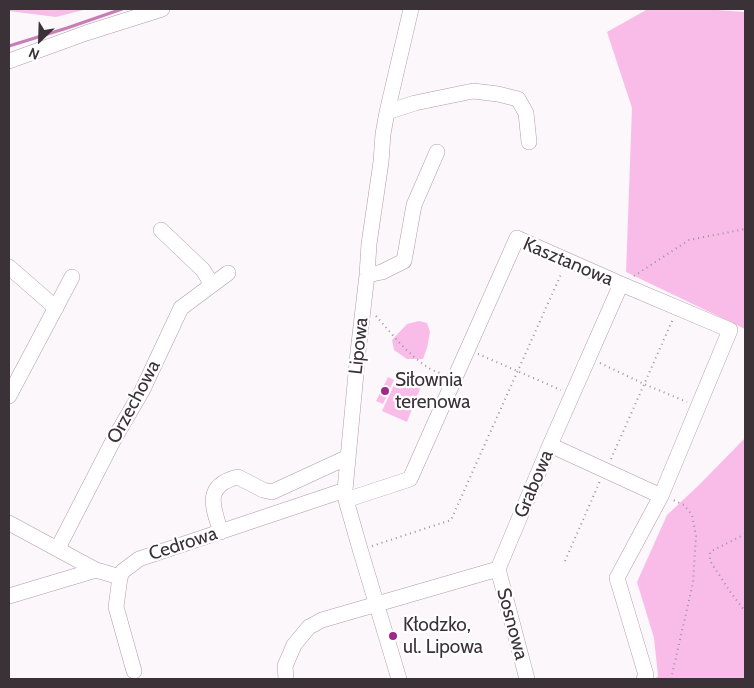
<!DOCTYPE html>
<meta charset="utf-8">
<style>
body{margin:0}
#map{position:relative;width:754px;height:688px;overflow:hidden;background:#fcf7fb;font-family:Cabin,sans-serif}
canvas{display:block}
.frame{position:absolute;inset:0;border:10px solid #3b3238;pointer-events:none}
.north{position:absolute;left:15px;top:15px;width:50px;height:50px;-webkit-text-stroke:4px #fff;paint-order:stroke;rotate:204deg;font-size:14px;font-weight:700;line-height:20px;text-align:center;color:#3b3238}
.north::after{content:'';display:block;margin:auto;width:18px;height:22px;background:#3b3238;clip-path:polygon(50% 0,100% 100%,50% 72%,0 100%)}
</style>
<div id="map">
<canvas width="754" height="688"></canvas>
<div class="frame"></div>
<div class="north">N</div>
</div>
<script>
const context = document.querySelector('canvas').getContext('2d');
context.lineJoin = 'round';
function paint(path, color) { context.fillStyle = color; context.fill(path, 'evenodd'); }
function strokePath(path, color, width, dash) { context.strokeStyle = color; context.lineWidth = width; context.lineCap = dash ? 'butt' : 'round'; context.setLineDash(dash || []); context.stroke(path); }
function write(font, color, halo, rows, align = 'center') {
  context.font = font + ' Cabin,sans-serif'; context.lineWidth = 4.5; context.setLineDash([]); context.textBaseline = 'middle'; context.strokeStyle = halo; context.fillStyle = color; for (const [text, x, y, turn = 0] of rows) {
    context.save(); context.translate(x, y); context.rotate((+turn || 0) * Math.PI / 180); context.textAlign = isNaN(turn) ? turn : align; if (halo) context.strokeText(text, 0, 0); context.fillText(text, 0, 0); context.restore();
  }
}
const green = new Path2D(`
 M9,9H87L56,17L9,11Z
 M648,9H703L745,12V329L626,272L632,108L607,32Z
 M419,321L427,323L430,332L427,348L423,359H407L394,350L392,340L407,324Z
 M399,374L422,384L407,422L382,411Z
 M388,377L394,380L383,404L376,401Z
 M745,438V679H655L658,676L654,638L637,582L667,515L699,485Z`);
const stream = new Path2D(`
 M9,46L67,28L122,9`);
const path = new Path2D(`
 M634,276L689,240L745,229
 M376,316C392,334 408,355 429,368C433,371 438,372 443,374
 M478,354L561,390
 M600,363L644,384L687,402
 M611,459L673,319
 M745,534L710,552V561L731,593L745,611
 M372,546L451,520L562,272
 M565,561L600,481
 M671,679L693,583L696,536L692,515L684,505L673,500`);
const minor = new Path2D(`
 M9,61L86,33L162,9
 M387,112L415,103L473,91L498,94L518,99L526,113L529,142
 M161,230L203,270L208,278L210,286
 M9,267L56,308
 M367,275L382,272L404,261L414,205L437,152
 M9,396L72,277
 M550,445L661,496
 M346,500L410,479L517,238L621,284L730,330
 M9,523L96,570L120,577
 M221,532C212,506 204,485 238,477L263,490L272,492L348,457
 M58,548L114,439L142,391L181,308L228,273
 M498,569L550,445L621,284
 M498,569L527,679
 M9,596L96,570
 M134,671L116,607L120,577L123,571L139,559L345,490
 M286,679L285,666L294,645L309,627L322,620L498,569
 M399,679L360,549L346,500L345,490L358,352L367,275L369,244L381,162L383,134L387,112L411,9
 M644,679L646,675L617,578L661,496L730,330`);
const markers = [
 [385,391,5,"#9c2a88"],
 [393,636,5,"#9c2a88"]
];
const streetNames = [
 ["Kasztanowa",568,262,23],
 ["Lipowa",359,346,-84],
 ["Orzechowa",134,402,-62],
 ["Grabowa",534,484,-67],
 ["Cedrowa",183,544,-18],
 ["Sosnowa",512,624,75]
];
const poiNames = [
 ["Siłownia",395,380],
 ["terenowa",395,402],
 ["Kłodzko,",403,625],
 ["ul. Lipowa",403,647]
];
paint(green, '#f9bce9');
strokePath(stream, '#c67eb5', 3);
strokePath(minor, '#b29bac', 16);
strokePath(path, '#9a9398', 2, [1, 4]);
strokePath(minor, '#fff', 15);
for (const [x, y, r, color] of markers) { const dot = new Path2D(); dot.arc(x, y, r, 0, 2 * Math.PI); context.fillStyle = color; context.fill(dot); strokePath(dot, '#fff', 2); }
write('19px', '#3b3238', '#fff', streetNames);
write('19px', '#3b3238', '#fff', poiNames, 'left');
</script>
